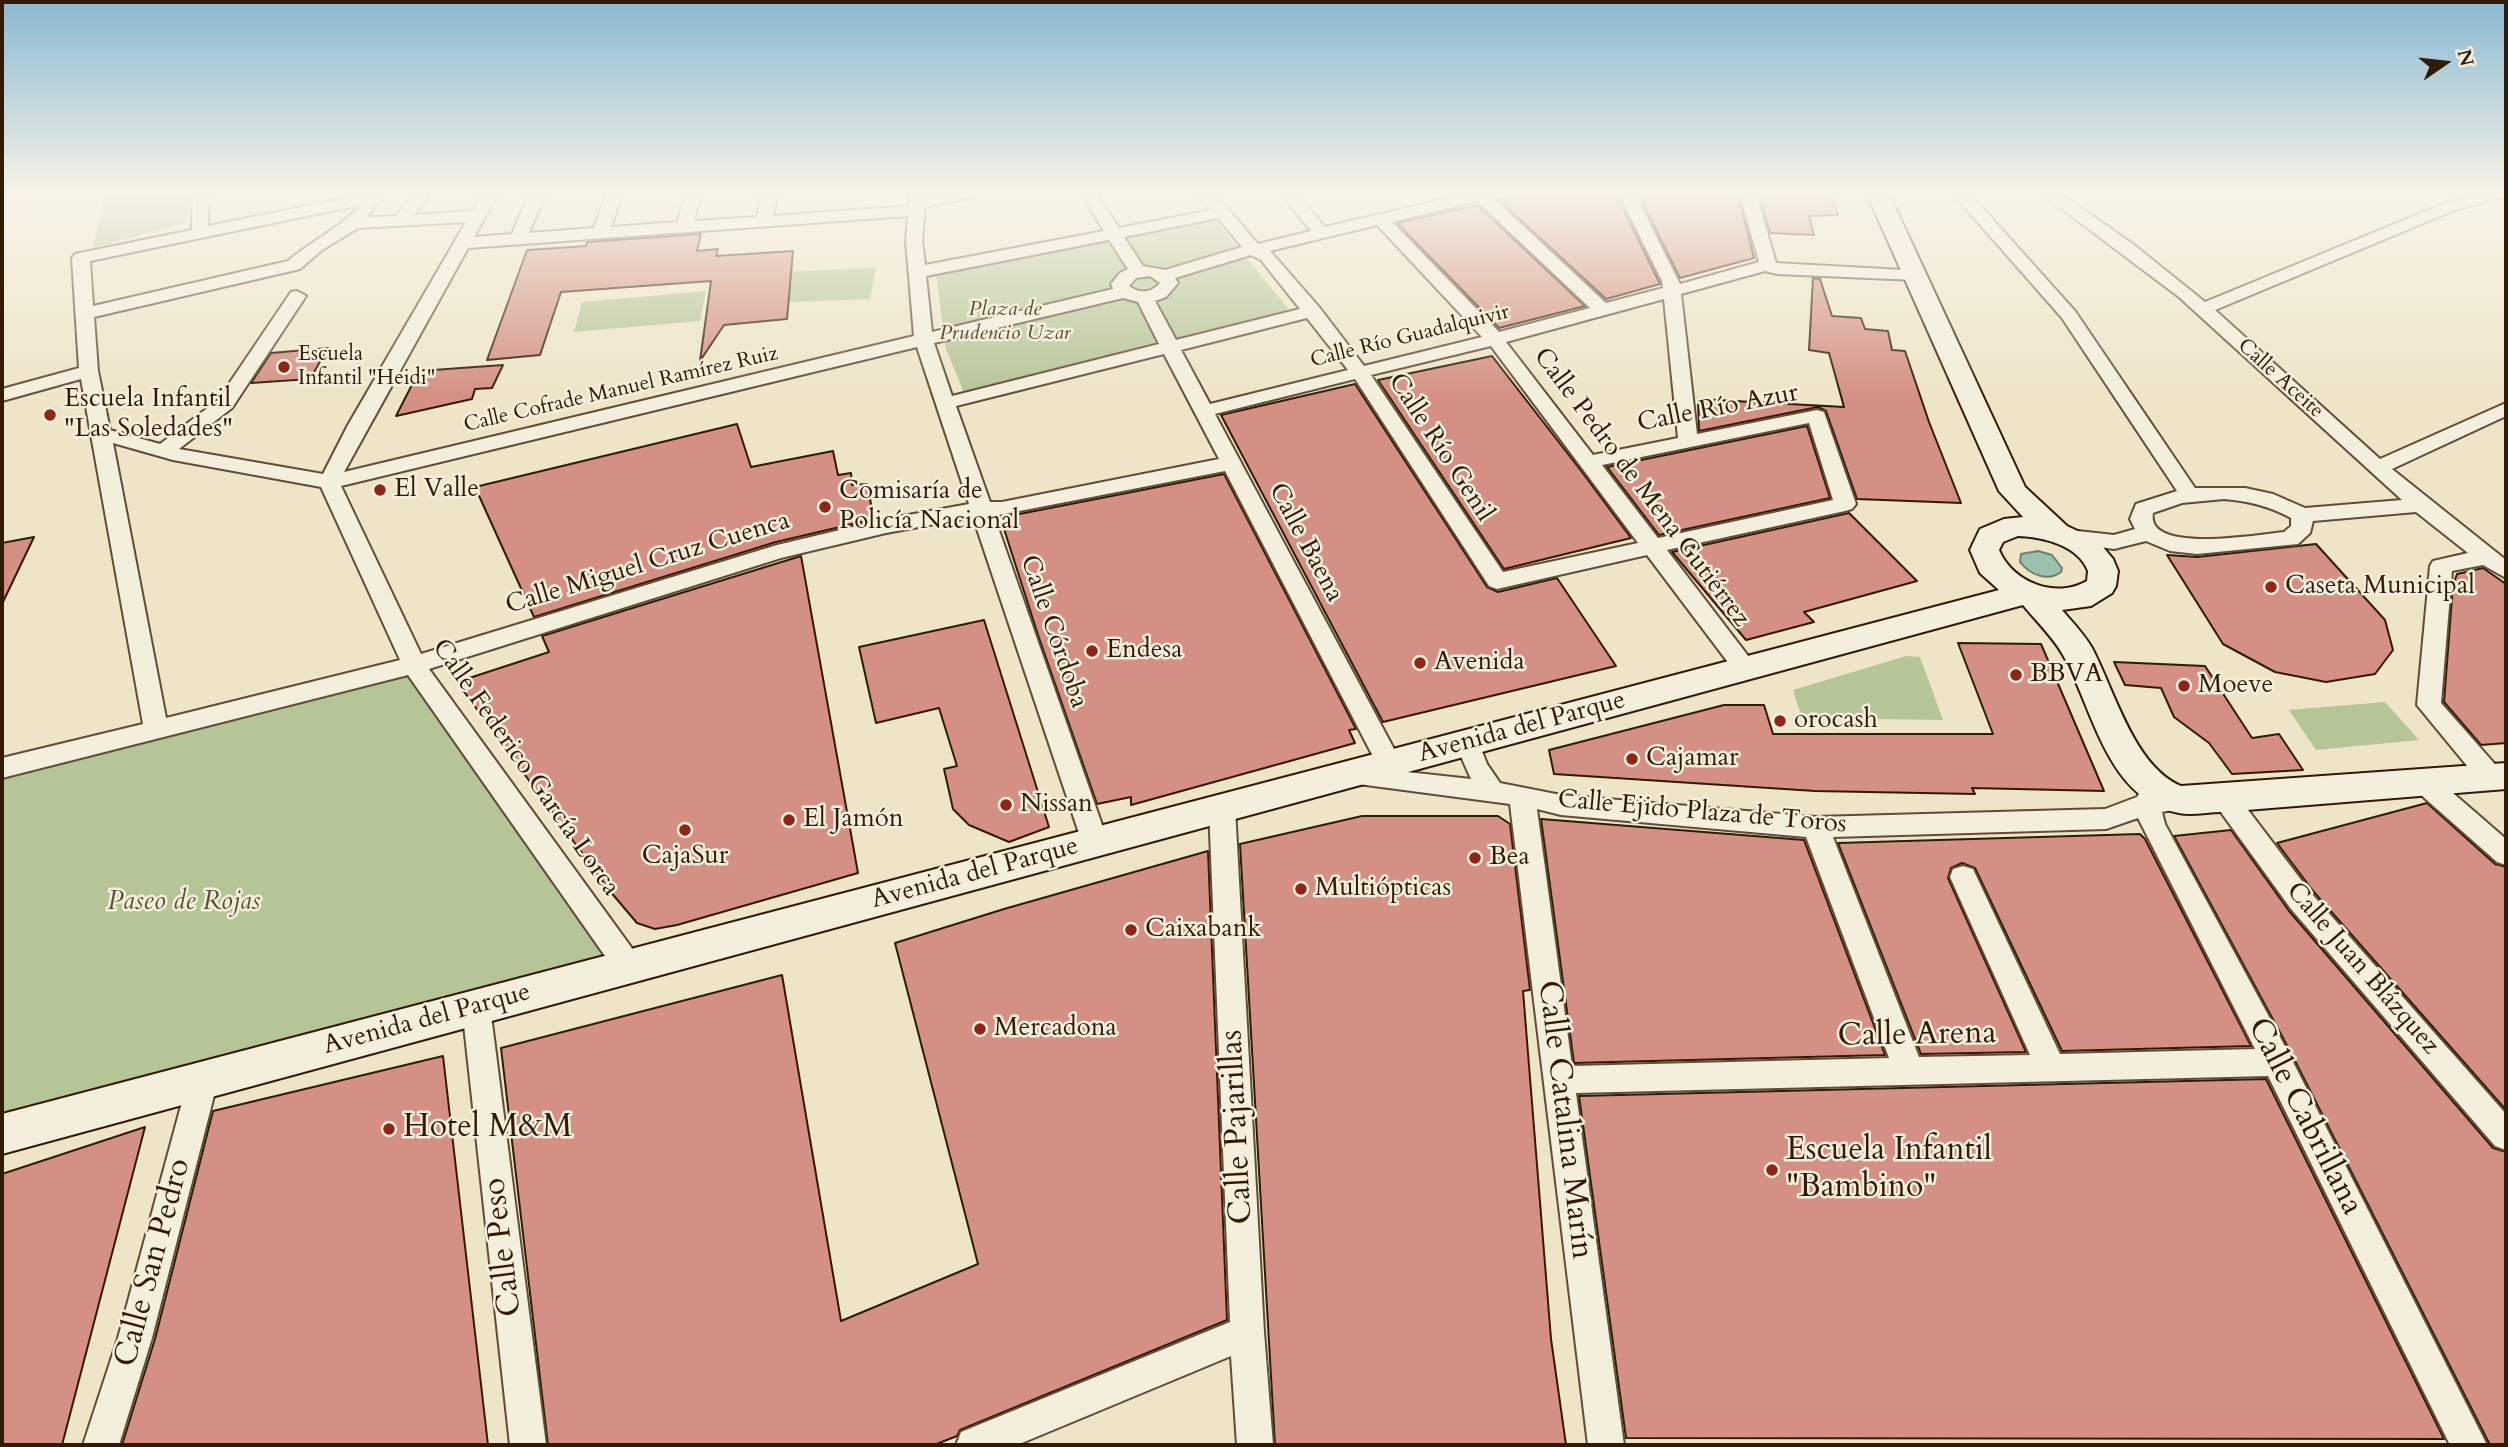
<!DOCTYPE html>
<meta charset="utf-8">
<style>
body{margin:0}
#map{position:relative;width:2508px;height:1447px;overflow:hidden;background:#eee5c9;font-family:Cardo,serif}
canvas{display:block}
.frame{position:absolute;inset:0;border:4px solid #311a06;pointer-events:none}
.north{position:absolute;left:2410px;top:28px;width:70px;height:70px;-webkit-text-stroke:5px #f4eedc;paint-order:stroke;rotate:76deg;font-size:19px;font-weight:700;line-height:28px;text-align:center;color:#311a06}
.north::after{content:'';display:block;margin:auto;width:24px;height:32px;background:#311a06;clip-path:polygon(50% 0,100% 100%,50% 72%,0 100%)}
</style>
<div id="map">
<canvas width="2508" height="1447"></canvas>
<div class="frame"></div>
<div class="north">N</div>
</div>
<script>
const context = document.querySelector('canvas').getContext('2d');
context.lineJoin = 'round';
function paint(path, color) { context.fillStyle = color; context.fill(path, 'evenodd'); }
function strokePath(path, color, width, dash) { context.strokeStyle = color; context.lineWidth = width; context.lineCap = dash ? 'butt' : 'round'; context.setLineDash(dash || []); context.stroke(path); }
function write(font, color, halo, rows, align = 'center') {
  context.font = font + ' Cardo,serif'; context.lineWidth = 5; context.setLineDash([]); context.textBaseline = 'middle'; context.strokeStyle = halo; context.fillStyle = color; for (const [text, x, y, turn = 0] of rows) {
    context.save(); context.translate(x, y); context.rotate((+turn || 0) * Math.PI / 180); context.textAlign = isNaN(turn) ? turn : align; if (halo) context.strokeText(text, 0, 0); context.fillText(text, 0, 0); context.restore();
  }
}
const green = new Path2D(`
 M105,194H189L188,222L93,248Z
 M1214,219L1292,313L965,395L946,349L936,273Z
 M876,268L870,299L740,304L750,273Z
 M706,291L700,321L574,332L582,302Z
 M1906,656L1920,657L1943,720L1802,718L1793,690Z
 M414,666L629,967L2,1134V768Z
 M2385,702L2419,740L2316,750L2289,710Z`);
const water = new Path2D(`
 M2038,551L2052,555L2062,568L2061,572C2048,582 2030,575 2020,562L2021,554Z`);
const building = new Path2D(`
 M1520,194H1616L1660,284L1606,299L1498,199Z
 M1638,194H1738L1754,258L1680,278Z
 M1759,194H1830L1838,215L1809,216L1814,235L1770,233Z
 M1477,205L1585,306L1499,328L1397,223Z
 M701,234L697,251L718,249L716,256L793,251L787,319L724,325L700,361L711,281L561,292L540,355L487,360L527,250L586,246L587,242Z
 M1813,278L1820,279L1832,316L1861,318L1865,329L1888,331L1892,350L1905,351L1929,422L1961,503L1857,499L1826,411L1818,407L1699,431L1698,399L1844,407L1829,353L1809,350Z
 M328,348L310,379L251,383L271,353Z
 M1492,356L1582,472L1631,538L1504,569L1378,380Z
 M503,365L492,388L475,389L472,399L396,416L419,371Z
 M1355,384L1487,587L1498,592L1557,578L1616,666L1383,722L1221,415Z
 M737,424L751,467L833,451L838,475L851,473L852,485L867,484L874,519L776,542L534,617L475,487Z
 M1807,426L1830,498L1659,535L1607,467Z
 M1224,474L1356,729L1349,730L1355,743L1131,805V797L1097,804L1038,635L1004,529V517Z
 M1849,513L1917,581L1804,612L1814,622L1746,640L1672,552Z
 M34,537L2,604V543Z
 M2316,544L2385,620L2393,650L2375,674L2326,682L2275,672L2223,644L2167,555L2197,557Z
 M801,556L858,873L677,925L655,929L637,923L609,890L457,682L549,652L542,636Z
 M2483,568L2506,584V743L2481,745L2444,702L2453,585L2457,574Z
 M984,620L1049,827L1009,842L969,825L953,809L944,769L957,766L939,708L876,723L859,647Z
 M1958,643L2041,644L2104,791L1972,788L1975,794L1815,791L1554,774L1549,750L1724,705H1764L1773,734H1993Z
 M2114,662L2205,666L2252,738L2279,734L2303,770L2232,774L2209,743L2174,717L2161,688L2125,685Z
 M2427,803L2495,864L2506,867V1110L2313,891L2277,843Z
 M1362,816H1498L1510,824L1530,990L1523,991L1551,1339L1566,1445H1275L1240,844Z
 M1541,819L1804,840L1885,1055L1574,1063Z
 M2231,830L2289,911L2493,1148L2506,1152V1445H2490L2290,1051L2174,836Z
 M2140,834L2145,839L2251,1046L2062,1051L1975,868L1962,863L1951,868L1948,878L2026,1052L1921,1054L1838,843Z
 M1208,851L1227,1320L960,1430L957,1436L934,1445H548L501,1048L782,975L841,1321L978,1264L895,943L1004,909Z
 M443,1056L488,1445H122L155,1339L213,1111Z
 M2266,1079L2444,1439L1626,1438L1579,1096Z
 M145,1127L62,1445H2V1174Z`);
const street = new Path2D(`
 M193,194H209L208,226L366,194H385L367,217L396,216L414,194H430L414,215L472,211L482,194H498L474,237L512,234L529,194H545L529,233L594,228L606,194H622L611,227L677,222L685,194H701L694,221L757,217L762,194H778L773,216L909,206L910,194H926V197L975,194L973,197L925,207L922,241L925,265L1104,231L1081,194H1097L1119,228L1211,210L1198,194H1215L1258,244L1311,231L1281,194H1297L1325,227L1466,194H1494L1492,197L1606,303L1663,288L1662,281L1619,194H1635L1680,284L1759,262L1740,194H1756L1776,263L1921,271L1924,275L1921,279L1915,280L1777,274L1765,271L1681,294L1697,434L1817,410L1824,412L1856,504L1852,509L1845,511L1667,550L1752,661L1756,667L1752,673L1744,675L1736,673L1647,555L1497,589L1489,586L1355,379L1215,414L1402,764L1398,771L1471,779L1455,743L1458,736L1467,734L1476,736L1487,764L1500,783L1561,795L1816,817L2105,809L2137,797L2141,790L2158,783L2167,786L2170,791L2181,790L2190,793L2194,800L2190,807L2162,812L2165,824L2288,1052L2487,1445H2450L2268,1076L1576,1093L1624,1445H1588L1510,804L1343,782L1339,775L1343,768L1352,765L1379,768L1225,471L994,516L1108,842L1104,849L1095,853L1086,849L1082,842L973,517L886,533L781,558L429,669L639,958L643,967L639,976L629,979L619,976L408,675L2,778V758L143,724L81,379L2,401V389L79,368L72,258L75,254L192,230ZM1477,201L1590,308L1499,332L1392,222ZM360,205C341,228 311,241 288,261L93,306L90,261ZM908,216L906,241L914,336L344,472L468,248ZM1218,218L1242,247L1165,270L1143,266L1124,237ZM466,222L348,425L323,474L179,449L232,408L306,296L297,291L291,292L218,400L160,444L110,430L98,371L94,317L300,269L322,250L358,228ZM1377,225L1482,337L1364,366L1319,307L1270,251ZM1109,240L1128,269L1120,273L1111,284L1113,289L932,332L926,276ZM1251,255L1261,260L1300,309L1176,340L1155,301L1166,297L1178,283L1175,278ZM1150,276L1160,283C1151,293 1140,294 1129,286L1136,278ZM1123,298L1138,302L1159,344L952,396L934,343ZM1664,299L1678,438L1593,455L1506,342ZM1307,318L1348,370L1210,404L1181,350ZM1491,346L1638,543L1503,572L1371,375ZM917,347L969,504L886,519L777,545L421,654L341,486ZM1164,354L1219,459L1002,502H990L956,406ZM1809,423L1833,500L1658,538L1602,465ZM113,443L173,460L321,487L400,660L166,718ZM1537,809L1561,815L1806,837L1889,1058L1572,1066ZM2138,818L2255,1049L2060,1054L1973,869L1963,866L1953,869L1950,877L2030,1055L1919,1057L1833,837L2106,829Z
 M1953,194H1970L2075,311L2195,488H2245L2273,494L2305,508L2402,500L2179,297L2042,194H2061L2134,245L2205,302L2443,204L2479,194H2505L2503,197L2455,210L2215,310L2380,459L2506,403V416L2392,469L2506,560V578L2483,565L2452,571L2441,703L2500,770L2504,777L2500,784L2491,787L2482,784L2417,705L2430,566L2433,561L2468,553L2416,512L2313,521L2310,533L2298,544L2197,554L2170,551L2146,541L2114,549L2061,542L2058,537L2061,532L2069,530L2114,535L2135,529L2130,519L2136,504L2177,491L2062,318ZM2224,499C2249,501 2269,506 2291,518V526L2284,532C2262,534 2145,555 2153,513L2182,503Z
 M2421,770L2430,773L2506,839V865L2497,862L2412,787L2408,780L2412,773Z
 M2224,787L2233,790L2311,893L2506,1114V1150L2495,1146L2291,909L2215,804L2211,797L2215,790Z
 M1222,798L1231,801L1235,808L1264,1332L1273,1445H1237L1231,1356L1017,1445H956L961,1432L1230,1322L1209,808L1213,801Z
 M476,994L486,998L490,1007L546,1445H510L462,1007L466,998Z
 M203,1066L214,1070L218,1080L152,1338L119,1445H83L118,1338L188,1080L192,1070Z`);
const secondary = new Path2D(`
 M1867,194H1889L2025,487L2067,526L2098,541L2113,559L2118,571L2116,586L2112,593L2091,606L2062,610C2072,622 2084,634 2092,648C2115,692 2134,766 2181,786L2506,763V789L2222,812C2208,812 2192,816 2179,813C2106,798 2094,710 2063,655C2053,637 2036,621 2023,605L2,1154V1114L1999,590L1980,573L1970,550L1980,529L2004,519L2023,517L1999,491ZM2018,536C2043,537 2078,545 2088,571L2087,581C2056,599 2013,583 1999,550L2003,542Z`);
const markers = [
 [284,367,7,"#8f2418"],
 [50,415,7,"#8f2418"],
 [380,490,7,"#8f2418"],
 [825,507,7,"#8f2418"],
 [2271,587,7,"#8f2418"],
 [1092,651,7,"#8f2418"],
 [1420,663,7,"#8f2418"],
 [2016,675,7,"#8f2418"],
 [2184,686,7,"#8f2418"],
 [1780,721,7,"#8f2418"],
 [1632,759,7,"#8f2418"],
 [1006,805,7,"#8f2418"],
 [789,820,7,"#8f2418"],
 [685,830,7,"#8f2418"],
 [1475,858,7,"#8f2418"],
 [1301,889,7,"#8f2418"],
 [1131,930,7,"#8f2418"],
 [980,1029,7,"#8f2418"],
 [389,1129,7,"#8f2418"],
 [1772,1170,7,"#8f2418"]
];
const farParknames = [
 ["Plaza de",1005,310],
 ["Prudencio Uzar",1005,334]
];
const farStreetnames = [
 ["Calle Río Guadalquivir",1410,337,-14],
 ["Calle Aceite",2280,379,42],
 ["Calle Cofrade Manuel Ramírez Ruiz",621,390,-13]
];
const farPoinames = [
 ["Escuela",298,355],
 ["Infantil \"Heidi\"",298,379]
];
const poiNames = [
 ["Escuela Infantil",64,400],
 ["\"Las Soledades\"",64,430],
 ["El Valle",394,490],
 ["Comisaría de",839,492],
 ["Policía Nacional",839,522],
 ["Caseta Municipal",2285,587],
 ["Endesa",1106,651],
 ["Avenida",1434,663],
 ["BBVA",2030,675],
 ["Moeve",2198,686],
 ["orocash",1794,721],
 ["Cajamar",1646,759],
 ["Nissan",1020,805],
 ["El Jamón",803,820],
 ["CajaSur",685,857,"center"],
 ["Bea",1489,858],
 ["Multiópticas",1315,889],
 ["Caixabank",1145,930],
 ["Mercadona",994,1029]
];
const streetNames = [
 ["Calle Río Azur",1718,409,-11],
 ["Calle Río Genil",1440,448,57],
 ["Calle Pedro de Mena Gutiérrez",1641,488,53],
 ["Calle Baena",1305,543,62],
 ["Calle Miguel Cruz Cuenca",648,564,-17],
 ["Calle Córdoba",1053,632,71],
 ["Avenida del Parque",1522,728,-15],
 ["Calle Federico García Lorca",525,768,55],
 ["Calle Ejido Plaza de Toros",1702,813,5],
 ["Avenida del Parque",975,874,-15],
 ["Calle Juan Blázquez",2362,969,49],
 ["Avenida del Parque",427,1020,-15]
];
const parkNames = [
 ["Paseo de Rojas",184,903]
];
const nearStreetnames = [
 ["Calle Arena",1917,1036,-1],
 ["Calle Cabrillana",2304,1117,63],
 ["Calle Catalina Marín",1564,1120,83],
 ["Calle Pajarillas",1238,1127,-93],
 ["Calle Peso",504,1247,-97],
 ["Calle San Pedro",154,1263,-75]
];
const nearPoinames = [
 ["Hotel M&M",403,1129],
 ["Escuela Infantil",1786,1152],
 ["\"Bambino\"",1786,1189]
];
paint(green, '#b6c598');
paint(water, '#9bc0b0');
strokePath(water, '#717e6c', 2);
paint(building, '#d49084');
strokePath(building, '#311a06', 2);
strokePath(street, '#604d37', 4);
strokePath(secondary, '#311a06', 4);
paint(street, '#f4eedc');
paint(secondary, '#f4eedc');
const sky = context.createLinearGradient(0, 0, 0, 396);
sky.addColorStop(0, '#89b9d2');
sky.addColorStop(0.49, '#f7f3e7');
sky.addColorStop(1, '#f7f3e700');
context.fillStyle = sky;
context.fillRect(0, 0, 2508, 396);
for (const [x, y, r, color] of markers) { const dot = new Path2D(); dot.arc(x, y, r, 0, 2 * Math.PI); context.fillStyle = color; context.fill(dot); strokePath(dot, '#f4eedc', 2.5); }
write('italic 21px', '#594d32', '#f4eedc', farParknames);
write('21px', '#311a06', '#f4eedc', farStreetnames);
write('21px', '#311a06', '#f4eedc', farPoinames, 'left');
write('26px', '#311a06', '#f4eedc', poiNames, 'left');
write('26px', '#311a06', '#f4eedc', streetNames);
write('italic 26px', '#594d32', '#f4eedc', parkNames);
write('32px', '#311a06', '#f4eedc', nearStreetnames);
write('32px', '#311a06', '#f4eedc', nearPoinames, 'left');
</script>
